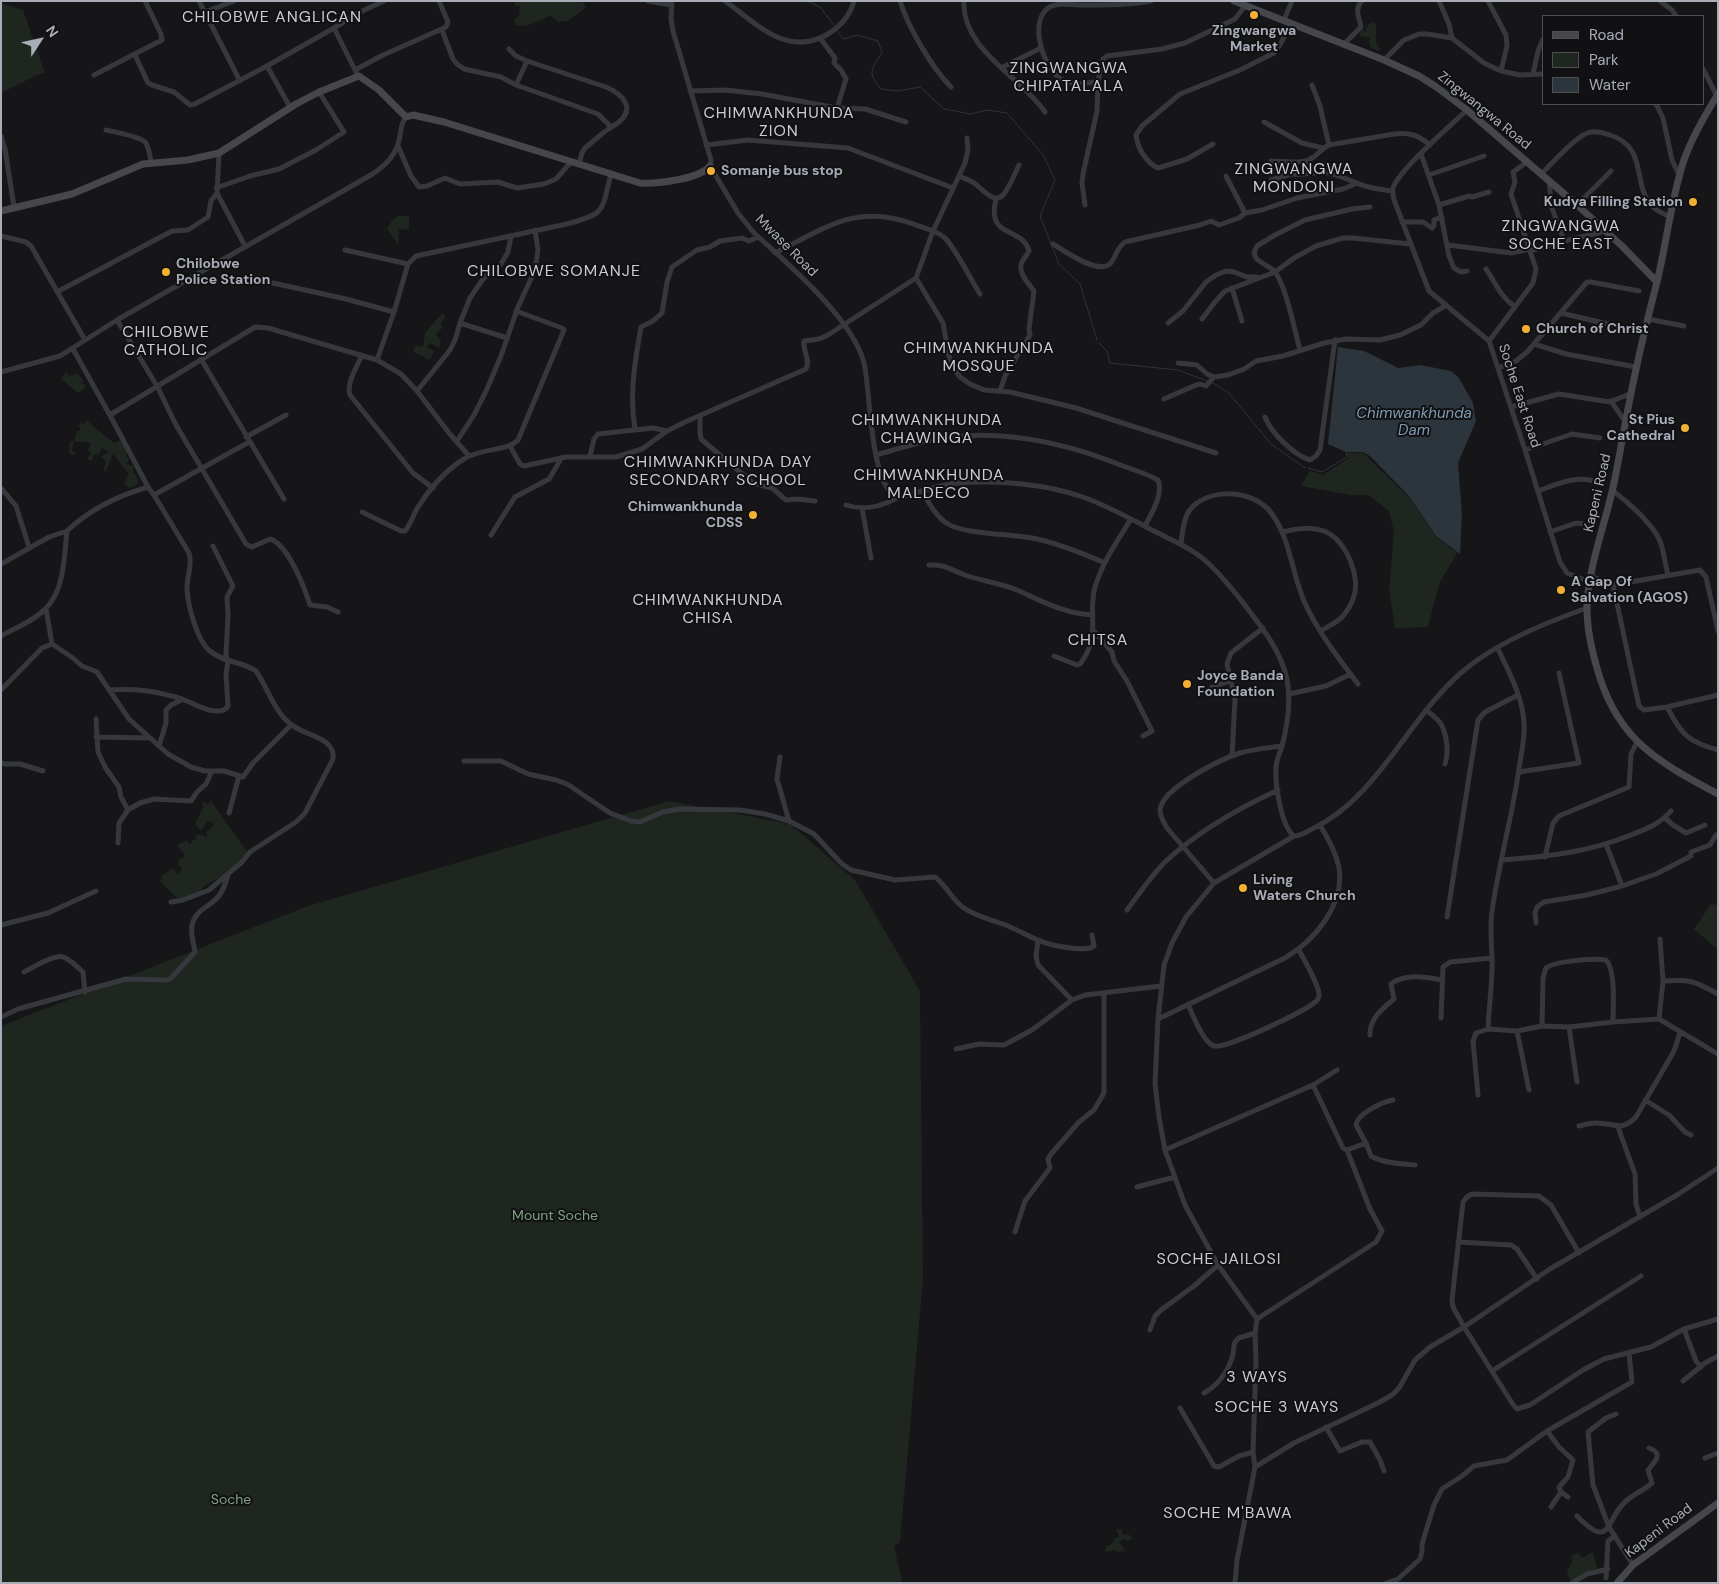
<!DOCTYPE html>
<style>
body{margin:0}
#map{position:relative;width:1719px;height:1584px;overflow:hidden;background:#161618;font-family:"DM Sans",sans-serif}
canvas{display:block}
.frame{position:absolute;inset:0;border:2px solid #a8adb8;pointer-events:none}
.legend{position:absolute;left:1542px;top:15px;width:162px;height:90px;box-sizing:border-box;background:#111113;border:1px solid #4d4f55;margin:0;padding:6px 9px;list-style:none;font-size:15px;color:#a8adb8}
.legend li{display:flex;align-items:center;gap:10px;height:25px}
.legend b{width:25px;border:1px solid #4d4f55}
.north{position:absolute;left:15px;top:15px;width:50px;height:50px;-webkit-text-stroke:4px #111113;paint-order:stroke;rotate:55deg;font-size:14px;font-weight:700;line-height:20px;text-align:center;color:#a8adb8}
.north::after{content:'';display:block;margin:auto;width:18px;height:22px;background:#a8adb8;clip-path:polygon(50% 0,100% 100%,50% 72%,0 100%)}
</style>
<div id="map">
<canvas width="1719" height="1584"></canvas>
<div class="frame"></div>
<ul class="legend">
<li><b style="height:6px;background:#45474d"></b>Road</li>
<li><b style="height:14px;background:#1e261f"></b>Park</li>
<li><b style="height:14px;background:#2c353c"></b>Water</li>
</ul>
<div class="north">N</div>
</div>
<script>
const context = document.querySelector('canvas').getContext('2d');
context.lineJoin = 'round';
function paint(path, color) { context.fillStyle = color; context.fill(path, 'evenodd'); }
function strokePath(path, color, width, dash) { context.strokeStyle = color; context.lineWidth = width; context.lineCap = dash ? 'butt' : 'round'; context.setLineDash(dash || []); context.stroke(path); }
function write(font, color, halo, rows, align = 'center') {
  context.font = font + ' "DM Sans",sans-serif'; context.lineWidth = 4; context.setLineDash([]); context.textBaseline = 'middle'; context.strokeStyle = halo; context.fillStyle = color; for (const [text, x, y, turn = 0] of rows) {
    context.save(); context.translate(x, y); context.rotate((+turn || 0) * Math.PI / 180); context.textAlign = isNaN(turn) ? turn : align; if (halo) context.strokeText(text, 0, 0); context.fillText(text, 0, 0); context.restore();
  }
}
const green = new Path2D(`
 M516,1H582L586,8L567,21L558,22L550,15C541,21 527,28 516,25L514,20L519,16L520,7L514,5Z
 M1,3L23,10L45,73L39,74L1,93Z
 M1373,22L1376,24V43L1381,50C1373,51 1366,46 1370,38L1360,36L1361,29L1364,30L1366,32V27Z
 M398,216H409V230L399,229L398,244L387,229L392,221Z
 M442,313L446,317L440,323L443,327L436,334L441,340L439,348L430,343L427,347L434,351L430,360L413,352L415,346L423,347L425,333Z
 M66,372L69,376L77,373L84,381L82,383L85,385V388L78,393L61,379Z
 M86,420L114,443L120,440L128,452L126,454L129,460L126,464L133,466V473L135,474L138,480L137,485L130,488L124,484L129,474L113,454L105,473L104,468L106,461L100,457L109,452L102,448L98,455L94,454L92,461L87,459L91,453L88,450L91,443L74,441L72,451L77,454L72,455L69,454L70,442L74,441L77,431H81L79,426L80,422L85,424Z
 M1346,453H1363L1409,497L1436,537L1457,553L1439,584L1428,627L1395,628L1389,589L1394,532L1389,511L1369,495H1350L1301,486L1310,471L1323,475L1349,458Z
 M211,801L250,856L219,878L204,886L200,893L188,897L178,898C171,892 165,887 159,880L164,879L160,877L173,868L178,874L182,869L178,864L180,859L184,857V853L177,845L187,840L188,844L192,843V840L196,841L195,836L200,834L207,837V831L211,828L214,823L208,821L201,831L195,824L203,808V802L208,804Z
 M669,801L790,824L855,880L920,991L923,1279L900,1542L894,1546C896,1559 901,1569 902,1583H1V1026L308,906Z
 M1711,904L1718,905V950L1694,929Z
 M1117,1529H1121L1123,1535L1128,1534L1133,1539L1127,1541L1123,1539L1119,1542L1126,1551L1119,1552L1115,1550L1106,1552L1105,1550L1107,1546L1112,1544L1115,1538H1118L1119,1535L1116,1530Z
 M1593,1551L1597,1568L1570,1581L1567,1572L1572,1562L1571,1555L1578,1553L1583,1558Z`);
const water = new Path2D(`
 M1338,347L1364,351L1398,368L1420,365L1451,371L1459,378L1473,403L1476,421L1458,463L1462,514L1460,554L1436,536L1409,496L1370,456L1363,452H1346L1328,444Z`);
const stream = new Path2D(`
 M807,1L820,7L834,25
 M837,31L843,39L857,35L878,41L882,52C872,70 866,71 881,89L898,91L920,87L944,109L971,114L987,110L1007,113L1044,156L1055,180L1040,216L1059,264L1080,284L1097,340
 M1099,343L1107,351L1110,363L1178,370L1207,381
 M1213,383L1229,393L1271,444L1305,468
 M1308,468L1322,472L1347,457L1346,452`);
const street = new Path2D(`
 M199,1L240,81
 M648,1L671,5
 M672,1L671,19L673,31L711,160L710,166L738,213L754,233C787,263 853,319 864,363C871,392 869,483 897,498
 M725,1C757,24 787,58 828,34C841,26 850,16 854,1
 M900,1C908,27 932,68 951,87
 M964,1C961,49 1021,77 1045,112
 M1439,1L1449,24L1452,38
 M1488,1L1506,35L1507,46L1501,71
 M1660,1L1672,10L1676,16
 M205,12L234,1
 M1284,20L1292,1
 M442,30L453,59L457,64L464,69L501,77L516,85L598,114L611,127
 M820,38L835,58L834,63L841,70L846,79L837,108
 M1344,44L1361,27C1359,17 1354,9 1362,1
 M509,49L516,56L527,61L606,87C620,93 637,107 619,122C614,126 608,129 603,133C597,138 591,143 585,148L582,153L579,164
 M135,55L148,83L152,85L174,92L190,105L195,104L267,66L290,107
 M1384,60L1404,40L1419,34H1427L1452,38L1484,63L1501,71L1520,75L1543,74
 M267,66L334,28
 M1001,68L1041,48
 M1703,69L1717,96
 M355,70L381,56L446,27L448,22L439,1
 M356,72L334,28L360,12L384,1
 M1533,74L1538,51L1543,39
 M94,75L162,40L161,34L145,1
 M1098,81C1085,84 1073,86 1061,79C1044,69 1028,23 1048,8C1058,1 1078,6 1090,5C1110,5 1131,5 1151,1
 M516,85L527,61
 M1312,85L1320,106L1329,145
 M690,91L725,90L762,94L837,108L865,109L906,122
 M1656,104L1663,118L1672,160L1679,175
 M1467,110C1451,125 1399,170 1393,188C1392,192 1393,195 1394,200L1429,291L1489,341L1525,450L1560,562L1567,573L1590,582
 M1264,122L1302,143L1323,148
 M106,130C115,132 139,136 145,142C149,147 150,156 151,162
 M1,136L5,149L14,207
 M1213,144L1187,159L1158,168C1147,163 1137,148 1136,135L1142,126L1180,94L1240,70L1274,53L1280,45L1291,23
 M706,145L748,140L848,148L953,188
 M398,146L411,176L419,187L427,186L445,178L460,184L498,182L517,188L544,184L556,179L571,162
 M219,153L217,193L245,246
 M1421,154L1439,205L1449,256L1454,268L1461,272L1467,271
 M1303,173L1311,158
 M1541,174C1552,164 1577,134 1591,132C1597,131 1604,133 1610,135C1650,148 1630,185 1654,208C1658,212 1665,214 1671,217
 M1429,175L1484,156
 M959,176C964,178 969,180 974,183C984,190 996,208 1006,191C1011,183 1015,174 1019,165
 M1226,176L1245,213
 M1271,180L1288,175
 M1549,181L1552,208L1564,241
 M216,188L250,176L279,169L316,150L344,132L319,92
 M1392,191C1384,190 1376,189 1369,187C1355,184 1342,175 1328,173C1308,171 1288,181 1271,165V161C1282,161 1298,164 1309,160C1317,156 1321,149 1329,145L1394,134C1409,132 1418,135 1430,145
 M996,198C995,204 993,212 995,218C999,235 1024,231 1029,251C1027,255 1024,258 1022,262C1017,272 1029,284 1034,291L1029,329L1030,335L1005,376L1000,391
 M1085,205L1082,183L1083,174L1097,111L1098,81L1103,59L1107,56L1162,49L1185,43L1235,19L1245,6L1244,1
 M1439,205L1469,196L1472,197L1489,192
 M1577,205L1611,171
 M1402,222H1423L1432,228L1434,225V220L1442,217
 M1,236L26,242L31,246L85,340
 M1053,244C1064,251 1098,275 1110,264C1116,257 1117,247 1125,242L1200,225L1211,221L1219,225L1239,218L1245,213L1262,210L1297,198L1343,189L1357,183
 M1448,245L1511,253L1530,249
 M345,250L408,264
 M1530,251L1560,242L1606,231
 M775,253C829,226 858,202 919,226C927,229 940,232 946,239C958,253 970,278 980,294
 M1486,269C1497,285 1499,295 1515,307
 M916,278L943,323L949,356L954,369L960,377L970,384L984,390L1010,392L1076,408L1216,453
 M273,283L346,299L394,312
 M1232,288L1242,321
 M57,292L172,231L188,230L208,217L211,201L217,193
 M1561,313L1629,329
 M1202,319L1215,302L1225,291L1275,272L1294,258L1316,246L1343,238H1353L1410,244
 M1648,319L1684,326
 M117,320L157,386L176,425L202,469L246,544L252,547L270,539C288,544 305,589 310,605L327,607L338,612
 M460,323L507,338
 M1168,323L1183,311L1206,282L1216,275L1226,271L1234,272L1247,277H1257
 M1489,341L1533,283L1536,269L1511,194L1515,182L1513,172L1527,162
 M1534,344L1566,354L1636,367
 M73,349L112,419L148,487L154,495L189,553C193,564 187,576 187,587C187,603 197,641 210,651C224,663 242,661 256,671C268,688 274,712 292,725C305,736 336,737 333,759L305,813L296,822L250,852L242,862L209,890L183,900L171,902
 M1300,350C1295,332 1286,286 1275,272C1270,266 1261,264 1256,258L1254,253L1257,246L1275,235L1305,220L1352,209L1370,207
 M362,355C357,367 346,383 350,395L413,473L433,488
 M201,359L284,499
 M1178,363L1197,365L1207,374L1214,377L1228,375L1244,369L1256,361L1283,356L1324,343L1346,339L1380,340L1400,335L1421,325L1433,313L1445,306
 M1498,368L1516,361L1527,352L1587,282H1591L1639,291
 M1,372L60,356L117,320L371,175C386,165 397,155 400,136C401,129 401,123 406,117
 M417,391L450,350L455,340L460,323L470,298L483,279L501,264L508,252L511,236
 M1164,399L1196,385L1200,384L1206,386L1214,377
 M1611,401L1626,423
 M1511,407L1559,394L1610,402L1632,393
 M110,415L255,327L268,328L377,360
 M700,416V432L701,439L753,483L772,488L786,500L797,499L815,501
 M1265,417C1271,433 1294,455 1310,460L1316,456L1320,450L1335,340
 M635,429C629,395 635,361 641,327L653,321L662,313L667,282L672,267L697,250L710,247L720,241L742,238L749,241L758,237
 M246,437L286,415
 M457,441L474,415L487,389L501,356L518,307L535,270L538,250L535,230
 M510,446L520,464L524,466L566,457H616L642,449L667,431L685,422L806,369C811,359 802,350 804,341L819,339L828,335L916,278L933,231L965,163L968,150L967,138
 M1525,450L1572,434L1600,438
 M876,455C898,449 920,441 943,438C1005,429 1066,443 1123,466C1135,470 1147,474 1158,480C1164,494 1151,514 1145,526
 M469,456L449,433L417,391L401,374L377,360L394,312L408,264L416,256L567,224C607,213 601,212 611,174
 M590,456L594,439L598,434L653,428L667,431
 M1,488L16,506L29,547
 M1612,490C1628,502 1652,523 1660,541C1664,551 1665,564 1668,575
 M922,491C929,503 936,517 948,524C964,534 1011,534 1032,538C1058,543 1082,553 1105,563
 M1538,491C1560,483 1575,475 1599,482
 M154,495L249,442
 M846,505C864,511 880,507 897,498C917,493 938,484 959,483C999,480 1045,484 1083,497C1108,506 1131,519 1154,531C1173,541 1194,549 1209,564C1222,576 1233,590 1244,604C1262,628 1280,649 1287,679C1291,701 1288,724 1282,746C1280,753 1276,760 1276,768C1275,783 1281,827 1294,836C1301,836 1306,832 1312,829C1378,798 1408,718 1462,672C1494,644 1547,622 1587,608
 M862,508L871,558
 M362,512L401,531H405C411,524 413,515 418,507C429,490 446,470 464,459C480,448 506,452 518,440L564,330L562,328L516,311
 M1282,532C1296,529 1309,526 1324,531C1346,539 1362,578 1353,599C1351,605 1347,611 1343,616C1337,623 1328,626 1321,631
 M1550,532L1576,523L1586,524
 M491,535L515,497L549,479L561,459
 M1181,544C1182,534 1183,520 1189,511C1207,488 1248,489 1268,509C1290,534 1291,571 1304,601C1316,629 1339,659 1358,684
 M1,564L49,537L67,531
 M929,565C945,564 951,570 965,575C982,581 1000,583 1017,590C1042,601 1064,614 1093,615
 M1591,576L1613,585L1700,570L1706,577L1718,631
 M1613,585L1639,706L1644,710L1667,707L1718,695
 M46,609L52,644
 M1094,631L1112,652L1114,661L1127,681L1152,731L1143,736
 M1,636C15,628 34,621 45,609C65,591 64,555 67,531C90,509 117,496 148,487
 M1054,656L1077,665L1080,664C1102,635 1087,618 1095,587C1102,563 1118,540 1131,519
 M1212,687L1230,681
 M1,690L42,648L52,644L73,658L82,666L97,672L129,719L168,754L191,767L205,771H224L243,777L253,763L291,725
 M109,690C136,688 156,691 182,699C193,703 206,712 219,711C223,711 226,709 228,706L226,674L228,661L226,655L228,615L227,597L233,586L213,546
 M1289,694L1326,686L1351,674
 M1667,707C1681,734 1688,742 1718,750
 M1426,710C1431,714 1438,719 1441,724C1447,735 1449,753 1445,764
 M96,719L98,752L105,767L119,787L121,797L128,810
 M96,737L150,738
 M159,746L166,723V710L171,705L181,700
 M1232,756L1235,699L1227,664L1231,653L1263,628
 M780,757L777,779L789,821
 M464,761H501L528,774L556,780L567,784L610,813L631,821L640,822L663,812L680,809L740,810L765,814L789,821L814,834L842,864L851,870L895,880L935,877C946,885 952,900 964,908C978,918 995,920 1010,927C1020,931 1028,936 1038,940C1048,945 1086,953 1094,946L1092,935
 M1,763L5,764H20L43,771
 M1519,772L1579,763L1559,673
 M229,813L239,776
 M1665,818L1673,825L1686,833L1705,825
 M118,843L119,823L128,810L140,803L154,799L191,801L197,792L206,784L212,771
 M1606,844L1622,886
 M1545,857L1553,823L1559,816L1629,787L1631,754L1637,742
 M1501,860C1546,857 1589,852 1631,835C1646,829 1660,824 1671,811
 M1214,883L1167,828C1164,822 1160,817 1160,810C1162,788 1221,759 1240,753C1254,749 1268,748 1282,746
 M1127,910C1139,894 1151,876 1165,862C1198,831 1237,809 1278,790
 M1447,917L1478,720L1485,712L1518,695
 M1536,923L1535,913L1537,907L1544,902L1587,895L1622,886L1656,874L1691,856V852L1710,845L1716,835
 M1,925L48,913L96,891
 M24,972C32,968 55,954 63,957C70,959 78,968 83,972L85,992
 M1663,981C1691,979 1694,981 1718,994
 M1072,1000L1085,995L1161,986
 M1188,1004C1192,1014 1204,1043 1214,1046C1224,1050 1306,1011 1315,1002C1317,1001 1319,998 1319,996C1320,986 1304,960 1299,950
 M1,1017L18,1009L126,979L167,980L170,979L195,952C194,943 190,934 192,925C195,911 207,908 216,899C223,893 225,884 228,875
 M1441,1018L1443,967L1450,962L1492,958
 M1158,1019L1285,958C1314,941 1345,905 1339,868C1336,852 1328,839 1320,825
 M1659,1019L1663,981L1660,939
 M1542,1026L1543,978L1546,968C1555,961 1594,958 1606,960C1616,970 1613,1007 1613,1022
 M1569,1027L1577,1082
 M1488,1029C1489,1005 1493,980 1492,956C1491,941 1490,926 1492,911C1499,863 1512,817 1519,769C1521,754 1525,739 1524,724C1523,697 1509,672 1498,649
 M1517,1031L1529,1090
 M1370,1035C1369,1019 1383,1008 1394,999L1391,984C1405,973 1426,977 1442,980
 M956,1049L979,1044L1004,1045L1032,1030L1072,1000L1038,965L1036,956L1038,941
 M1313,1085L1343,1148L1347,1150L1366,1143
 M1478,1095L1473,1041L1476,1033L1488,1029L1517,1031L1542,1026L1569,1027L1613,1022L1659,1019L1718,1054
 M1393,1100C1382,1102 1357,1114 1356,1125L1366,1143L1371,1156C1383,1163 1401,1164 1415,1165
 M1645,1100L1669,1115L1685,1132L1691,1135
 M1579,1126C1584,1125 1589,1123 1595,1123C1613,1122 1621,1133 1636,1117L1674,1051L1680,1033
 M1618,1127L1635,1174L1636,1204L1640,1217
 M1165,1150L1313,1085L1337,1070
 M1137,1187L1175,1177
 M1015,1232L1025,1201L1050,1168L1048,1159L1051,1154L1079,1122L1094,1110L1104,1093V993
 M1458,1242L1511,1245L1517,1249L1537,1279
 M1579,1253L1551,1205L1539,1196L1472,1194L1467,1197L1463,1202L1452,1300L1453,1307L1464,1327L1512,1403L1517,1409L1530,1405L1583,1370L1604,1359L1651,1347L1684,1329L1718,1319
 M1257,1319L1376,1242L1382,1231L1370,1209L1347,1150
 M1684,1329L1696,1361L1701,1367
 M1150,1330L1155,1316L1161,1310L1194,1286L1218,1265
 M1492,1371L1641,1276
 M1683,1381L1705,1363L1718,1356
 M1204,1393C1218,1385 1227,1373 1232,1358C1234,1353 1233,1347 1235,1342L1239,1338L1255,1333
 M1180,1408L1214,1466L1219,1467L1239,1456L1253,1452
 M1616,1414L1606,1418L1588,1432L1593,1485L1609,1527L1633,1565
 M1326,1427L1340,1451L1362,1442H1370L1380,1460L1384,1471
 M1547,1431L1559,1447L1573,1460L1568,1477L1559,1487L1561,1492L1568,1497
 M1705,1458L1718,1453
 M1255,1467L1294,1443L1378,1403L1392,1395L1399,1388L1415,1360L1430,1347L1464,1327L1550,1269L1677,1195L1718,1168
 M1551,1507L1561,1492
 M1577,1516C1612,1552 1605,1519 1626,1501C1634,1494 1644,1490 1652,1483L1648,1470C1654,1462 1665,1454 1649,1448
 M1606,1578L1608,1541L1615,1536
 M1235,1583L1237,1560L1255,1467L1253,1452L1256,1361L1255,1333L1257,1319L1218,1265L1202,1236L1185,1205L1165,1150L1159,1117L1155,1084L1158,1019L1164,965L1172,943L1186,917L1214,883L1294,836
 M1386,1583L1398,1579L1420,1559L1422,1552V1544L1434,1505L1442,1489L1462,1476L1474,1466L1507,1460L1547,1431L1632,1382L1629,1353
 M1572,1583L1587,1574L1608,1569`);
const secondary = new Path2D(`
 M1234,1L1384,60L1419,76L1435,86L1467,110L1577,205L1622,246L1657,282
 M1718,94C1705,115 1692,137 1684,160C1671,199 1667,241 1657,282C1650,309 1643,337 1637,365C1628,404 1622,444 1614,483C1606,522 1587,570 1587,609C1587,632 1593,656 1600,678C1621,743 1661,763 1718,794
 M1,211L72,194L143,164L188,160L219,153L296,104L319,92L359,76L379,90L406,117L413,115L444,122L640,183C657,184 700,179 710,166
 M1617,1583L1633,1565L1718,1503`);
const markers = [
 [1254,15,5,"#f2b134"],
 [711,171,5,"#f2b134"],
 [1693,202,5,"#f2b134"],
 [166,272,5,"#f2b134"],
 [1526,329,5,"#f2b134"],
 [1685,428,5,"#f2b134"],
 [753,515,5,"#f2b134"],
 [1561,590,5,"#f2b134"],
 [1187,684,5,"#f2b134"],
 [1243,888,5,"#f2b134"]
];
const poiNames = [
 ["Zingwangwa",1254,31,"center"],
 ["Market",1254,47,"center"],
 ["Somanje bus stop",721,171],
 ["Kudya Filling Station",1683,202,"right"],
 ["Chilobwe",176,264],
 ["Police Station",176,280],
 ["Church of Christ",1536,329],
 ["St Pius",1675,420,"right"],
 ["Cathedral",1675,436,"right"],
 ["Chimwankhunda",743,507,"right"],
 ["CDSS",743,523,"right"],
 ["A Gap Of",1571,582],
 ["Salvation (AGOS)",1571,598],
 ["Joyce Banda",1197,676],
 ["Foundation",1197,692],
 ["Living",1253,880],
 ["Waters Church",1253,896]
];
const streetNames = [
 ["Zingwangwa Road",1484,111,39],
 ["Mwase Road",786,246,45],
 ["Soche East Road",1519,396,72],
 ["Kapeni Road",1598,493,-77],
 ["Kapeni Road",1659,1531,-37]
];
const parkNames = [
 ["Mount Soche",555,1216],
 ["Soche",231,1500]
];
const waterNames = [
 ["Chimwankhunda",1414,414],
 ["Dam",1414,431]
];
const quarterNames = [
 ["CHILOBWE ANGLICAN",272,18],
 ["ZINGWANGWA",1069,69],
 ["CHIPATALALA",1069,87],
 ["CHIMWANKHUNDA",779,114],
 ["ZION",779,132],
 ["ZINGWANGWA",1294,170],
 ["MONDONI",1294,188],
 ["ZINGWANGWA",1561,227],
 ["SOCHE EAST",1561,245],
 ["CHILOBWE SOMANJE",554,272],
 ["CHILOBWE",166,333],
 ["CATHOLIC",166,351],
 ["CHIMWANKHUNDA",979,349],
 ["MOSQUE",979,367],
 ["CHIMWANKHUNDA",927,421],
 ["CHAWINGA",927,439],
 ["CHIMWANKHUNDA DAY",718,463],
 ["SECONDARY SCHOOL",718,481],
 ["CHIMWANKHUNDA",929,476],
 ["MALDECO",929,494],
 ["CHIMWANKHUNDA",708,601],
 ["CHISA",708,619],
 ["CHITSA",1098,641],
 ["SOCHE JAILOSI",1219,1260],
 ["3 WAYS",1257,1378],
 ["SOCHE 3 WAYS",1277,1408],
 ["SOCHE M'BAWA",1228,1514]
];
paint(green, '#1e261f');
paint(water, '#2c353c');
strokePath(stream, '#2c353c', 1);
strokePath(street, '#37383d', 5);
strokePath(secondary, '#45474d', 7);
for (const [x, y, r, color] of markers) { const dot = new Path2D(); dot.arc(x, y, r, 0, 2 * Math.PI); context.fillStyle = color; context.fill(dot); strokePath(dot, '#111113', 2); }
write('bold 14px', '#a8adb8', '#111113', poiNames, 'left');
write('14px', '#a8adb8', '#111113', streetNames);
write('14px', '#7fa381', '#111113', parkNames);
write('italic 15px', '#7f9bb3', '#111113', waterNames);
context.letterSpacing = '1px';
write('16px', '#c9ccd4', '#111113', quarterNames);
context.letterSpacing = '0px';
</script>
